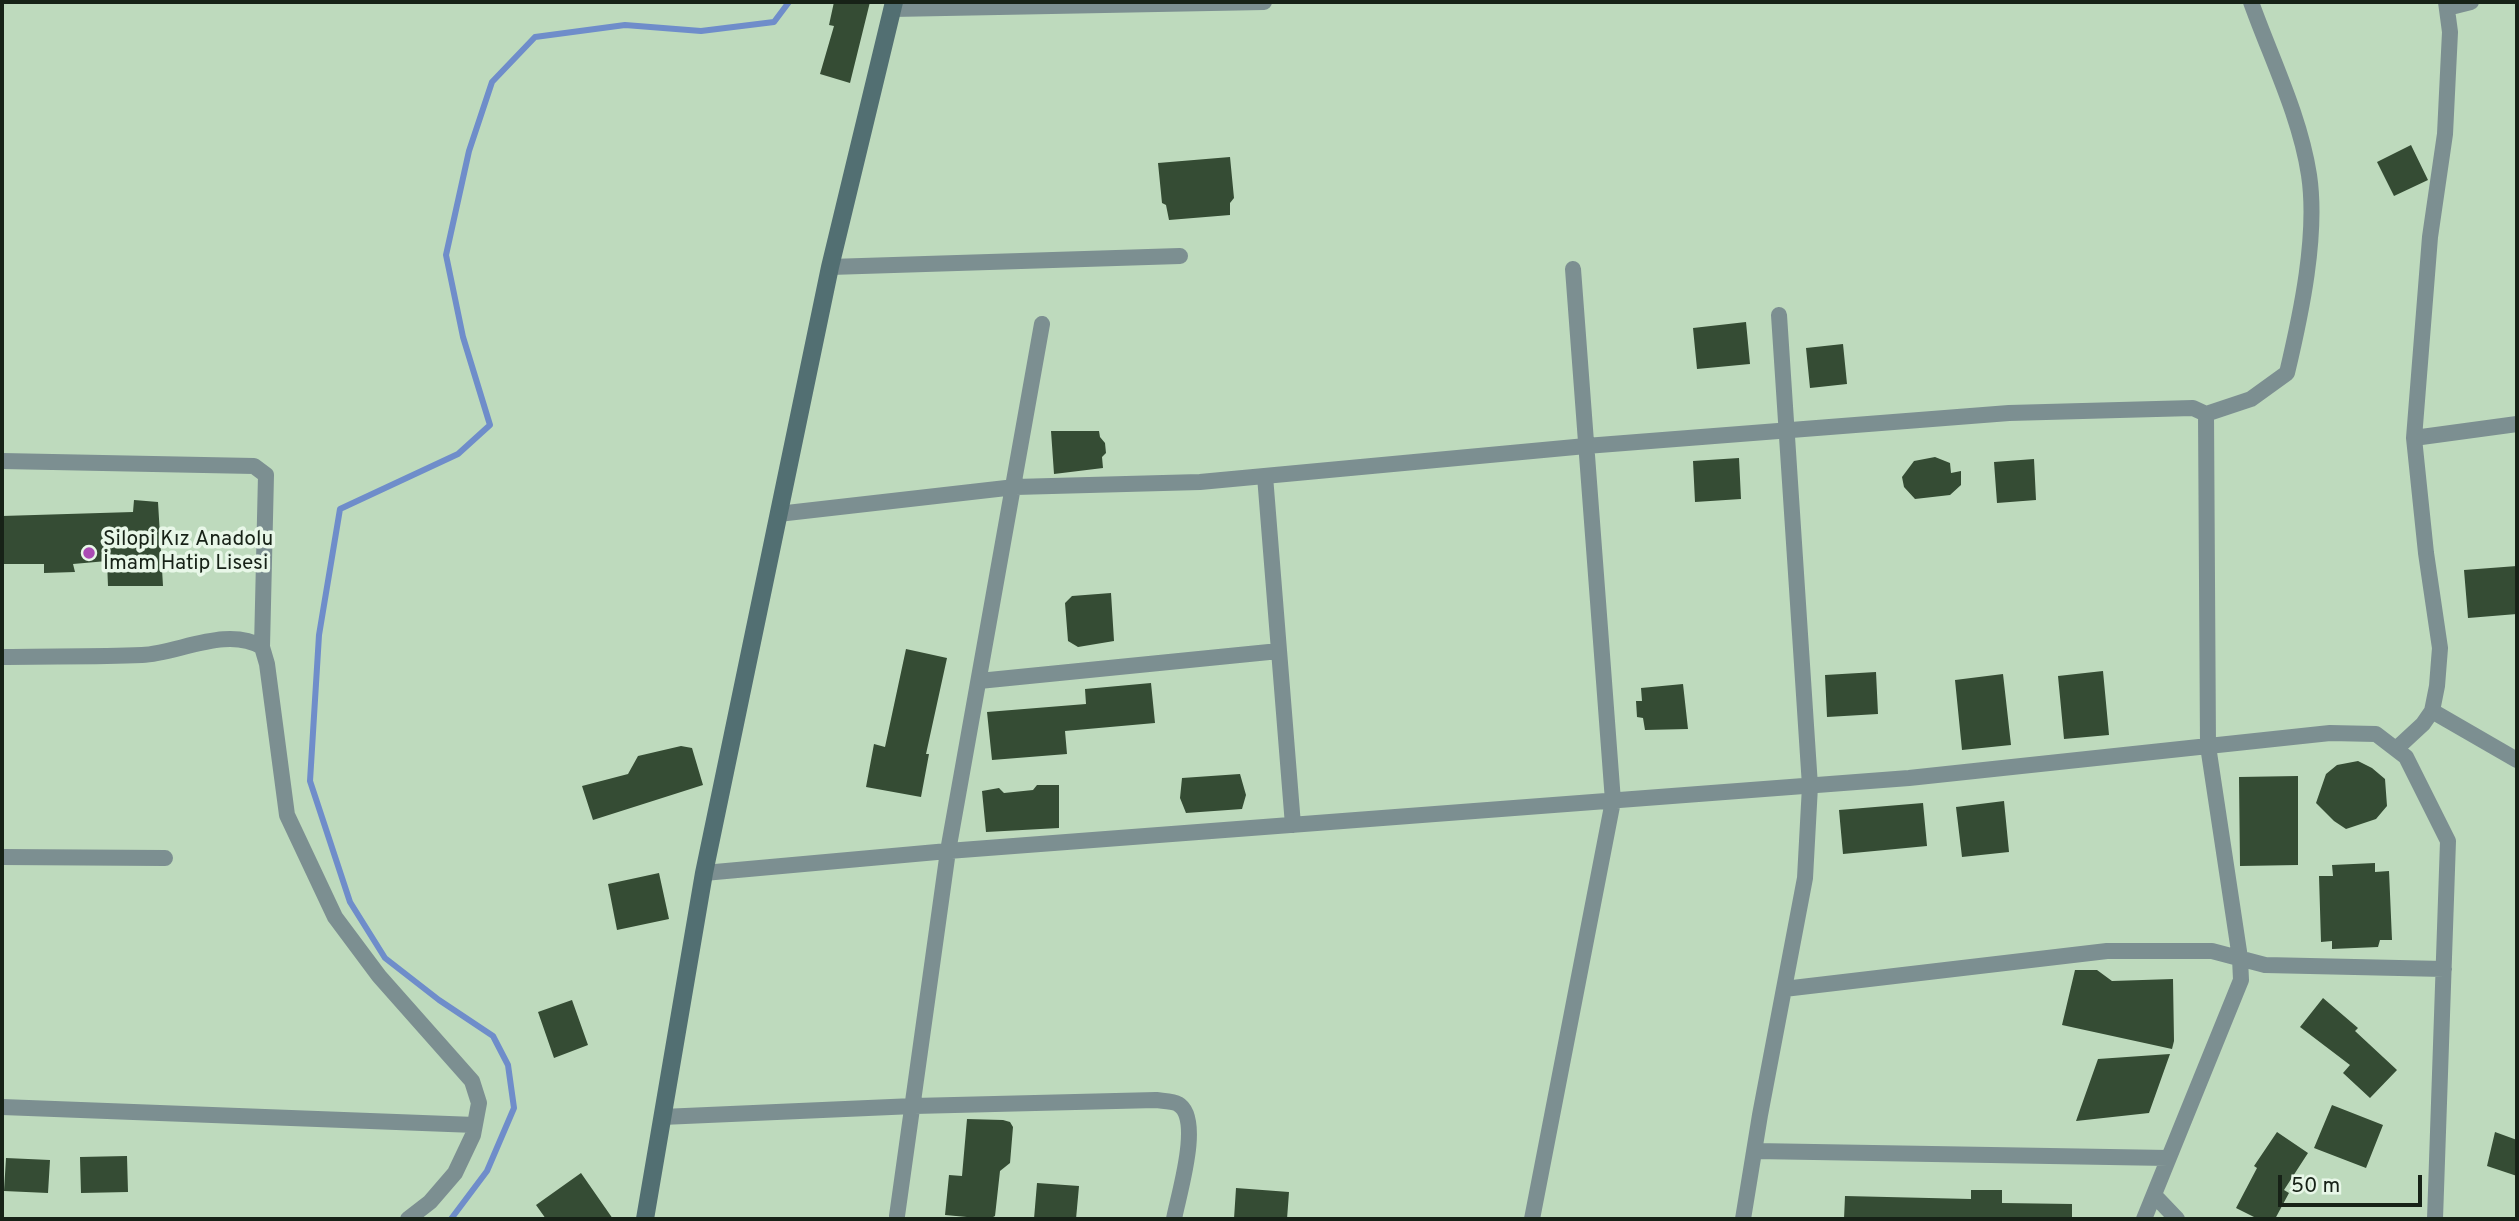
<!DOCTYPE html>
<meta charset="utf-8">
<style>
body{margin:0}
#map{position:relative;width:2519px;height:1221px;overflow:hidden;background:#bedabd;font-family:Overpass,sans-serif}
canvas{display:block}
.frame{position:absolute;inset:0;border:4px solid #172217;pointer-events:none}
.scale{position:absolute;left:2278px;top:1175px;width:144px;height:32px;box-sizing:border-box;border:4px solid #172217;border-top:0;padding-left:9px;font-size:21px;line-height:24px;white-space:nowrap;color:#172217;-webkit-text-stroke:5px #e8f7e8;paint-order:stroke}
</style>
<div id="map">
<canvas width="2519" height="1221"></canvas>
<div class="frame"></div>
<div class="scale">50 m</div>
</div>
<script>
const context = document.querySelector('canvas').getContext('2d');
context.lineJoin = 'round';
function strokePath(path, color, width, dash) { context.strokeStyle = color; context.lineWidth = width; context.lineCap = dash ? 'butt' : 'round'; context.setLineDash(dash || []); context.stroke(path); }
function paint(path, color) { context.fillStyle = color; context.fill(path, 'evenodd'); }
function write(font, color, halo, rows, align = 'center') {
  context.font = font + ' Overpass,sans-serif'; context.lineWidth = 7; context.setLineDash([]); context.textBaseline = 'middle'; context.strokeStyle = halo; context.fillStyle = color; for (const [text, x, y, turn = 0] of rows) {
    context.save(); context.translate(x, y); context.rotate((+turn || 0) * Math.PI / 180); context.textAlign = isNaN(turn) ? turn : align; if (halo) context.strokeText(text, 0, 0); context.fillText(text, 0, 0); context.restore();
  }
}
const stream = new Path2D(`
 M451,1219L487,1171L514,1108L508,1065L493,1036L439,1000L385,958L350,902L310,781L319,635L340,509L458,454L490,425L463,337L446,255L469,151L492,82L535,37L625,25L701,31L774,22L789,2`);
const building = new Path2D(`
 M834,2H870L850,83L820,74L834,26L829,25Z
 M2411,145L2428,180L2394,196L2377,162Z
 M1230,157L1234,198L1230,203V215L1169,220L1166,205L1162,203L1158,163Z
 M1746,322L1750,364L1697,369L1693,328Z
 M1843,344L1847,384L1810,388L1806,348Z
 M1051,431H1099L1100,437L1105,443L1106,453L1102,457L1103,468L1054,474Z
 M1935,457L1950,463L1951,473L1961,471V485L1950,495L1915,499L1904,487L1902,477L1914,461Z
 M1739,458L1741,499L1695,502L1693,461Z
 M2034,459L2036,500L1997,503L1994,462Z
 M134,500L158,502L163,586H108L107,561L73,564L75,572L44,573V564H2V516L133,512Z
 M2517,566V614L2468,618L2464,570Z
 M1111,593L1114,641L1078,647L1068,641L1065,603L1072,596Z
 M906,649L947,658L926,754H929L921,797L866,787L874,744L885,747Z
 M2103,671L2109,735L2064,739L2058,676Z
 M1876,672L1878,714L1827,717L1825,675Z
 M2003,674L2011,745L1962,750L1955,680Z
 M1151,683L1155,723L1065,731L1067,754L992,760L987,712L1086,704L1085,689Z
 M1683,684L1688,729L1645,730L1643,718L1637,717L1636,701H1642L1641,688Z
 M681,746L692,748L703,785L593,820L582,786L628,774L638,756Z
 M2358,761L2372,768L2385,779L2387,806L2376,819L2346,829L2334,821L2316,803L2326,774L2337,765Z
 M1240,774L1246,795L1242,809L1186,813L1180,798L1182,778Z
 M2298,776V865L2240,866L2239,777Z
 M1037,785H1059V828L986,832L982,791L999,788L1004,793L1033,790Z
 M2004,801L2009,852L1962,857L1956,807Z
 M1923,803L1927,846L1843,854L1839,810Z
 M2375,863V872L2389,871L2392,940H2380L2378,947L2332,949V941L2321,942L2319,876H2333L2332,865Z
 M659,873L669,919L617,930L608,884Z
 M2075,970H2097L2112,981L2173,979L2174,1041L2172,1049L2062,1025Z
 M2323,998L2358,1028L2355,1031L2397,1070L2370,1098L2343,1073L2350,1065L2300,1027Z
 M572,1000L588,1045L554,1058L538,1012Z
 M2170,1054L2149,1113L2076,1121L2098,1059Z
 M2332,1105L2383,1125L2366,1168L2314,1148Z
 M967,1119L1003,1120L1010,1122L1013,1127L1010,1163L1000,1171L995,1216L989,1219L945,1215L949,1175L962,1176Z
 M2277,1132L2308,1153L2284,1190L2289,1193L2275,1219H2258L2236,1208L2257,1168L2254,1166Z
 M2495,1132L2517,1140V1176L2487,1166Z
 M127,1156L128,1192L81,1193L80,1157Z
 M6,1158L50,1160L48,1193L4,1191Z
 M581,1173L613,1219H546L536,1205Z
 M1037,1183L1079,1186L1076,1219H1034Z
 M1236,1188L1289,1192L1287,1219H1234Z
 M1971,1190H2002V1203L2072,1204V1219H1844L1845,1196L1971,1199Z`);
const street = new Path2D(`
 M2447,8L2471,2
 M892,9L1264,2
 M830,267L1180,256
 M2414,438L2517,424
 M2,461L254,466L266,475L262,647
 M1265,476L1293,825
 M778,514L1015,487L1200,482L1586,446L2009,413L2193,408L2206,414L2251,399L2287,373C2301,314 2318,235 2309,175C2300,116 2271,58 2251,2
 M2,657C48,656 95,657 142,655C179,653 227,626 262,647L267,664L287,815L335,917L379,976L472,1081L479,1103L473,1135L455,1173L430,1202L408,1219
 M979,681L1279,651
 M2432,711L2517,760
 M2396,749L2423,724L2432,711L2437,686L2440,648L2426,553L2414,438L2430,237L2445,134L2450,32L2446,2
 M2,857L165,858
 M704,873L948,851L1909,778L2330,733L2376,734L2406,757L2448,841L2435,1219
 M1784,989L2107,951H2212L2265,965L2444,969
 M2,1107L475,1125
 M662,1117L914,1106L1156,1100C1162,1101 1173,1101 1178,1104C1203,1118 1178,1196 1174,1219
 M1755,1151L2168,1158
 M2155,1196L2177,1219
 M897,1216L948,851L1042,324
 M1532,1219L1613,801L1573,269
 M1743,1219L1760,1115L1805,878L1810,786L1779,315
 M2144,1219L2241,980L2240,958L2208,746L2206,414`);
const secondary = new Path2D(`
 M645,1219L704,873L830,267L894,2`);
const markers = [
 [89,553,7,"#ab4bb4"]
];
const poiNames = [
 ["Silopi Kız Anadolu",103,541],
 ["İmam Hatip Lisesi",103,565]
];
strokePath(stream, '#6f8dca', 6);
paint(building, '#354c34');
strokePath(street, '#7c8f91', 16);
strokePath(secondary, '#526f72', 18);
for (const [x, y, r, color] of markers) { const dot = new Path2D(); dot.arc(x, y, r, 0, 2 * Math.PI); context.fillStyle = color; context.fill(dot); strokePath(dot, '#e8f7e8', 2.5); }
write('21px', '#172217', '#e8f7e8', poiNames, 'left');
</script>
